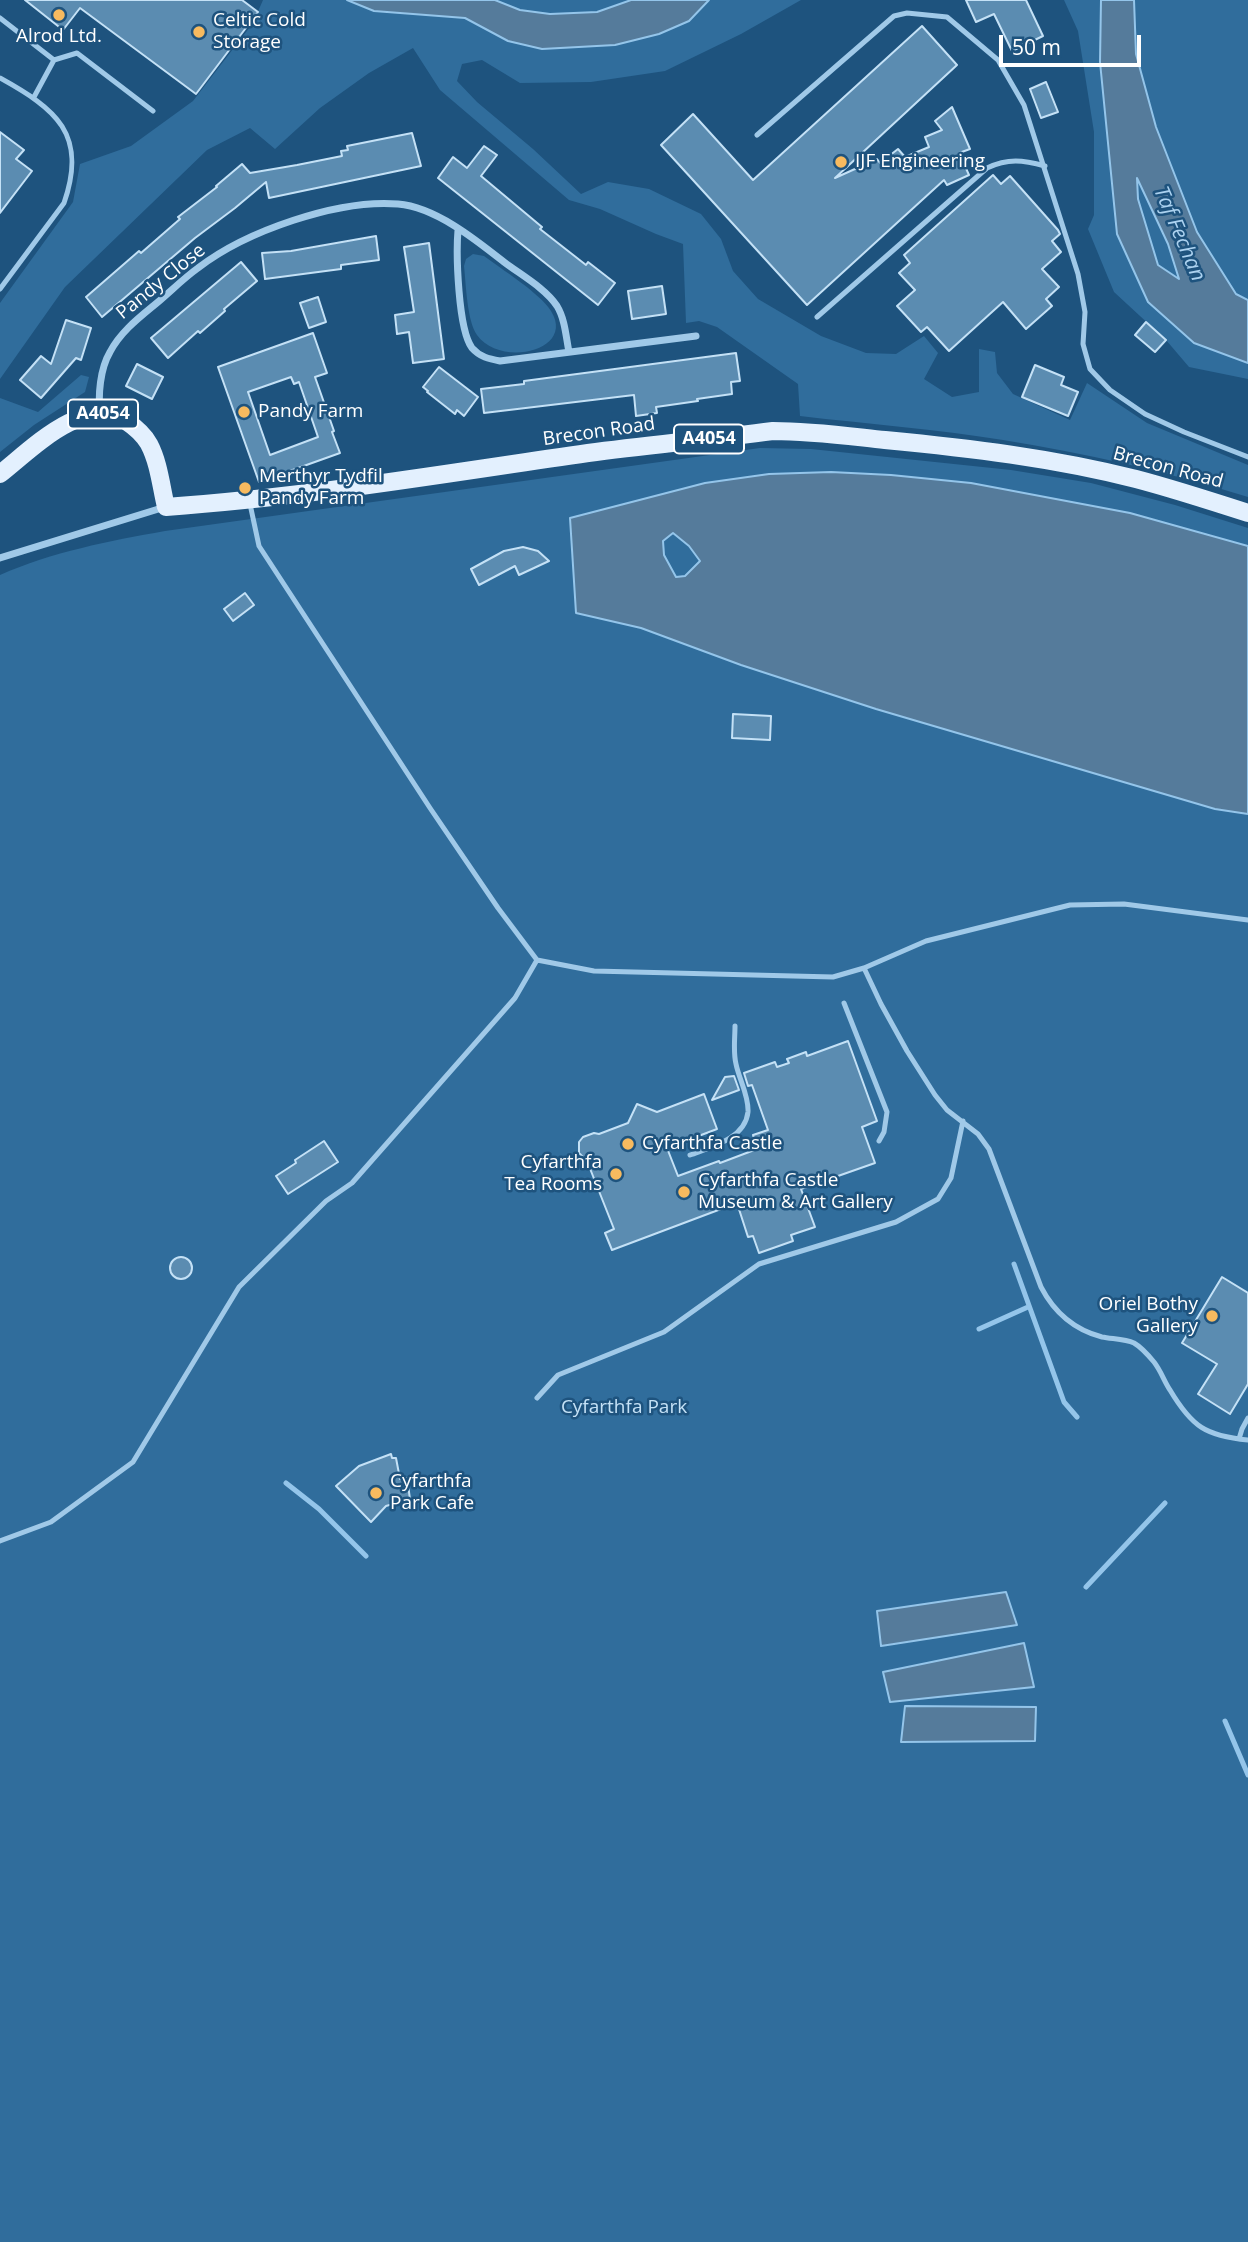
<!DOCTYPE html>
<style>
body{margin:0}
#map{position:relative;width:1248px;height:2242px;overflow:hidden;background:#1e537e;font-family:"Open Sans",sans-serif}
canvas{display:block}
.scale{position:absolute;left:999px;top:35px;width:142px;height:32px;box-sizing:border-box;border:4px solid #fff;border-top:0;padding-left:9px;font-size:21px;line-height:24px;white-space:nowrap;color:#fff;-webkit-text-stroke:5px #1e537e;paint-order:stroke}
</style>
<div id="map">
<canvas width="1248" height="2242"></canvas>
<div class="scale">50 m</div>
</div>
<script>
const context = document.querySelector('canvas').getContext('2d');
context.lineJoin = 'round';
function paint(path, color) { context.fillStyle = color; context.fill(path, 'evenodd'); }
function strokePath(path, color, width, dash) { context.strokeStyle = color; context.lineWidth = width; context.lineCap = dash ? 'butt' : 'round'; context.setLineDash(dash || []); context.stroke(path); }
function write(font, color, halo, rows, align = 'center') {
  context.font = font + ' "Open Sans",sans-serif'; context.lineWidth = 5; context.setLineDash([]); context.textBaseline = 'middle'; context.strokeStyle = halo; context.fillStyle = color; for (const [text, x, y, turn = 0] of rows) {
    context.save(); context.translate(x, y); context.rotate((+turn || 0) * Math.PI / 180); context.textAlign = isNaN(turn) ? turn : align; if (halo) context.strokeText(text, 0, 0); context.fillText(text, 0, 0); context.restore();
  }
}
const green = new Path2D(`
 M263,0H347L374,11L465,18L508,41L689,21L709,0H801L741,34L665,71L591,82L520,83L482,60L462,64L457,81L477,102L533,149L581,194L608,182L649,189L701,214L721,239L733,271L758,299L821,336L866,353L896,354L924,336L938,353L924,379L952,397L979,392V349L995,352L997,373L1013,394L1070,420L1087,383L1147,423L1248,465V497C1169,472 1085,453 1003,440C936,429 868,424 800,416L798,384L717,327L699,321L686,323L683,244L656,234L600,209L569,200L440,90L413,48L369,73L320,108L275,149L250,128L207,150L65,287L0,379V303L73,202L80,164L131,146L193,101L253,23Z
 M495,0H631L597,12L550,14L520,10Z
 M1064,0H1101L1100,62L1117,234L1194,343L1248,363V379L1189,367L1166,340L1114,292L1088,229L1094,215V132L1078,31Z
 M1134,0H1248V300L1236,294L1197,232L1156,127L1136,54Z
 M1137,176L1168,244L1180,279L1158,265L1138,199Z
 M473,254L484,256C501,269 540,293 551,311C576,351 500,368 477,335C467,321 466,284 464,266L466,259Z
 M81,375L89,377L85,392L34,425L0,452V398L38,412Z
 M760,448L811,449L1011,470L1091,483L1175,505L1248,528V2242H0V575C52,552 109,541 165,531Z`);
const water = new Path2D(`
 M347,0H495L520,10L550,14L597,12L631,0H709L689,21L659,34L615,45L542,49L508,41L465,18L374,11Z
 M1101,0H1134L1136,54L1156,127L1197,232L1236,294L1248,300V363L1194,343L1148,302L1117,234L1100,62ZM1137,178L1168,244L1179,279L1158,265L1138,199Z
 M831,472L891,475L971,483L1130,513L1248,546V814L1215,809L876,709L741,665L641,628L576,613L570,518L705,483L769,474ZM673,533L689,546L700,561L685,576L676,577L664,555L663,541Z
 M1006,1592L1017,1625L881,1646L877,1611Z
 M1024,1643L1034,1687L890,1702L883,1672Z
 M905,1706L1036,1707L1035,1741L901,1742Z`);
const stream = new Path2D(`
 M1014,1264L1064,1402L1077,1417
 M979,1329L1028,1307
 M286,1483L319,1509L366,1556
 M1086,1587L1165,1503
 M1225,1721L1248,1775`);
const building = new Path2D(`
 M25,0H242L258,12L196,94L80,8L63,30Z
 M966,0H1026L1043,36L1012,51L994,14L976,22Z
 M922,26L957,65L835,178L877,159L880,163L898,149L905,157L929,147L925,137L942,130L935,121L952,107L970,149L959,153L969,175L947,185L944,180L807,305L661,145L693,114L753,180Z
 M1046,82L1058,112L1041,118L1030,89Z
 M0,132L24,150L16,159L32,171L0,213Z
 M412,133L421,166L269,198L266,182L235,208L195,238L102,317L86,297L139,251L141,253L180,219L178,217L217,187L216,186L242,164L250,173L297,165L342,156L341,151L348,150L347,146Z
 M484,146L497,155L481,176L542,227L540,229L586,265L588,262L615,283L598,305L438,178L453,157L467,168Z
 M993,175L1001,184L1010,176L1058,230L1060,234L1052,241L1061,252L1042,269L1059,287L1046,299L1052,306L1026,329L1003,302L949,351L927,327L921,332L897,306L915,290L899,273L910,263L904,255Z
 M376,236L379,260L341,265V269L265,279L262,253L291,251Z
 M429,243L444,359L413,363L409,332L397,334L395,315L414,312L404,247Z
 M241,262L257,281L224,309L225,311L200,333L198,331L168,358L151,338Z
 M662,286L666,314L632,319L628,291Z
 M318,297L326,322L309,328L300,303Z
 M66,320L91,328L81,360L76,358L41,398L20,380L41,356L51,364Z
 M1146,322L1166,340L1155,352L1135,335Z
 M313,333L327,373L315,377L334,431L332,432L340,453L259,482L218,367ZM291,377L294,384L299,382L318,437L270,455L248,392Z
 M736,353L740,381L731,382L732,394L697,399L698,401L656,407L657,413L636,416L634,395L484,413L481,389L524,384V381Z
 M137,364L163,377L152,399L126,386Z
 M1035,365L1064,377L1061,385L1078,392L1068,416L1022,397Z
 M439,367L478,397L464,416L457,410L455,414L427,392L428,391L423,387Z
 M523,547L538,551L549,561L519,575L515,566L479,585L471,569L504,551Z
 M245,593L254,605L233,621L224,609Z
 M733,714L771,716L770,740L732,738Z
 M848,1041L877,1121L862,1127L875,1163L801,1189L815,1227L791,1235L793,1241L759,1253L753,1236L748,1237L737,1203L612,1250L605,1233L614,1229L587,1161L579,1153V1142L583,1137L594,1133L599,1134L628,1123L637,1104L657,1112L704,1094L717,1129L667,1148L678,1176L719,1161L720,1163L757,1149L753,1135L768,1130L752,1085L748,1086L744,1073L775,1062L777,1067L789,1063L787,1059L806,1052L807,1056Z
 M734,1076L739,1090L712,1100L725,1077Z
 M324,1141L338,1162L288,1194L276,1176L296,1163L295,1160Z
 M170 1268a11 11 0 1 1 22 0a11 11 0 1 1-22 0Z
 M1222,1277L1248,1293V1384L1230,1414L1198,1394L1217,1364L1182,1343Z
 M391,1454L392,1458H396L400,1479L407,1478L410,1499L386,1506L371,1522L336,1486L359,1466Z`);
const service = new Path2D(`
 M0,18L54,60L77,53L153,111
 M0,78C56,109 88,134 64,203L0,289
 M34,97L54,60
 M757,135L894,16L907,13L947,17L998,60L1024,105L1078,274L1085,312L1083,344L1090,369L1110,390L1145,414L1184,432L1248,457
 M817,317L987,168C1008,158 1023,160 1045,166
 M250,504L259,546L430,808L498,908L537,960L594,971L833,977L864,968L926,941L1070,905L1124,904L1248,920
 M864,968L881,1004L907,1051L935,1095L947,1110L978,1134L989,1149L1041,1287C1054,1312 1075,1330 1102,1337C1112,1339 1125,1339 1134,1343C1141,1347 1149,1356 1154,1362C1161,1371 1164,1381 1170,1390C1192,1427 1206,1436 1248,1440
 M844,1003L887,1112L884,1132L879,1141
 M690,1155C711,1147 745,1139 748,1112C749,1096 739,1079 736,1064C733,1052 735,1038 735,1026
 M537,1398L558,1375L664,1332L759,1264L896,1222L938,1199L951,1178L963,1121
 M1239,1439L1242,1429L1248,1418
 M0,1541L51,1522L133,1462L239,1287L326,1201L352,1183L515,998L537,960`);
const minor = new Path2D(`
 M458,230C456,254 458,329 472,348C480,357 489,359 500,361L696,336
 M100,414C98,395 100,369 110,352C121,331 140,317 158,302C171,291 184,278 198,268C246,231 338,199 398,204C435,207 475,239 504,262C521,275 545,288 557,306C565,319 566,337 569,352
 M0,558L165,507`);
const primary = new Path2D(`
 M0,474C32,449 83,395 126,421C135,427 144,435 149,444C159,463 161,486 166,507C308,497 448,473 588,453C650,445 712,439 773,431C811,431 847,436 885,440C969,448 1053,458 1136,479C1174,489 1211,501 1248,513`);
const markers = [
 [59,15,7,"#f7ba5f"],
 [199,32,7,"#f7ba5f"],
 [841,162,7,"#f7ba5f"],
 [244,412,7,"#f7ba5f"],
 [245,488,7,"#f7ba5f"],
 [628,1144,7,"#f7ba5f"],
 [616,1174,7,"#f7ba5f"],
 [684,1192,7,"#f7ba5f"],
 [1212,1316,7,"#f7ba5f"],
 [376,1493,7,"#f7ba5f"]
];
const shields = [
 [103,414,70],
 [709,439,70]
];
const shieldNames = [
 ["A4054",103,414],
 ["A4054",709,439]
];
const poiNames = [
 ["Celtic Cold",213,21],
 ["Storage",213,43],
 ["Alrod Ltd.",59,37,"center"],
 ["IJF Engineering",855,162],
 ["Pandy Farm",258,412],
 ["Merthyr Tydfil",259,477],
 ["Pandy Farm",259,499],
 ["Cyfarthfa Castle",642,1144],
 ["Cyfarthfa",602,1163,"right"],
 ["Tea Rooms",602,1185,"right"],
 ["Cyfarthfa Castle",698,1181],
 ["Museum & Art Gallery",698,1203],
 ["Oriel Bothy",1198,1305,"right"],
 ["Gallery",1198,1327,"right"],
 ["Cyfarthfa",390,1482],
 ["Park Cafe",390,1504]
];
const streetNames = [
 ["Pandy Close",161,282,-39],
 ["Brecon Road",599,432,-8],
 ["Brecon Road",1168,468,15]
];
const parkNames = [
 ["Cyfarthfa Park",624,1408]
];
const waterNames = [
 ["Taf Fechan",1179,234,67]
];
paint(green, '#306d9c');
paint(water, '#557b9b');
strokePath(water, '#94c5ea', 2);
strokePath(stream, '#94c5ea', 5);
paint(building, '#5b8cb1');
strokePath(building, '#c4e1f6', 2);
strokePath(service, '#a0c9e8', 5);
strokePath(minor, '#a0c9e8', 7);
strokePath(primary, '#e3f0fe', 18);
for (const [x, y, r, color] of markers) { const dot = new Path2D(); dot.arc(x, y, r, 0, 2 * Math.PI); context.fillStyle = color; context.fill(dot); strokePath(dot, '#1e537e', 2.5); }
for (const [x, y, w] of shields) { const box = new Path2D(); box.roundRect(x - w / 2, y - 14.5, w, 29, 5); context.fillStyle = '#1e537e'; context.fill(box); strokePath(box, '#fff', 2); }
write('bold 18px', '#fff', null, shieldNames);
write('19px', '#fff', '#1e537e', poiNames, 'left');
write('19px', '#fff', '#1e537e', streetNames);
write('19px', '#c4e1f6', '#1e537e', parkNames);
write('italic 21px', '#acd2f0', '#1e537e', waterNames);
</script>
